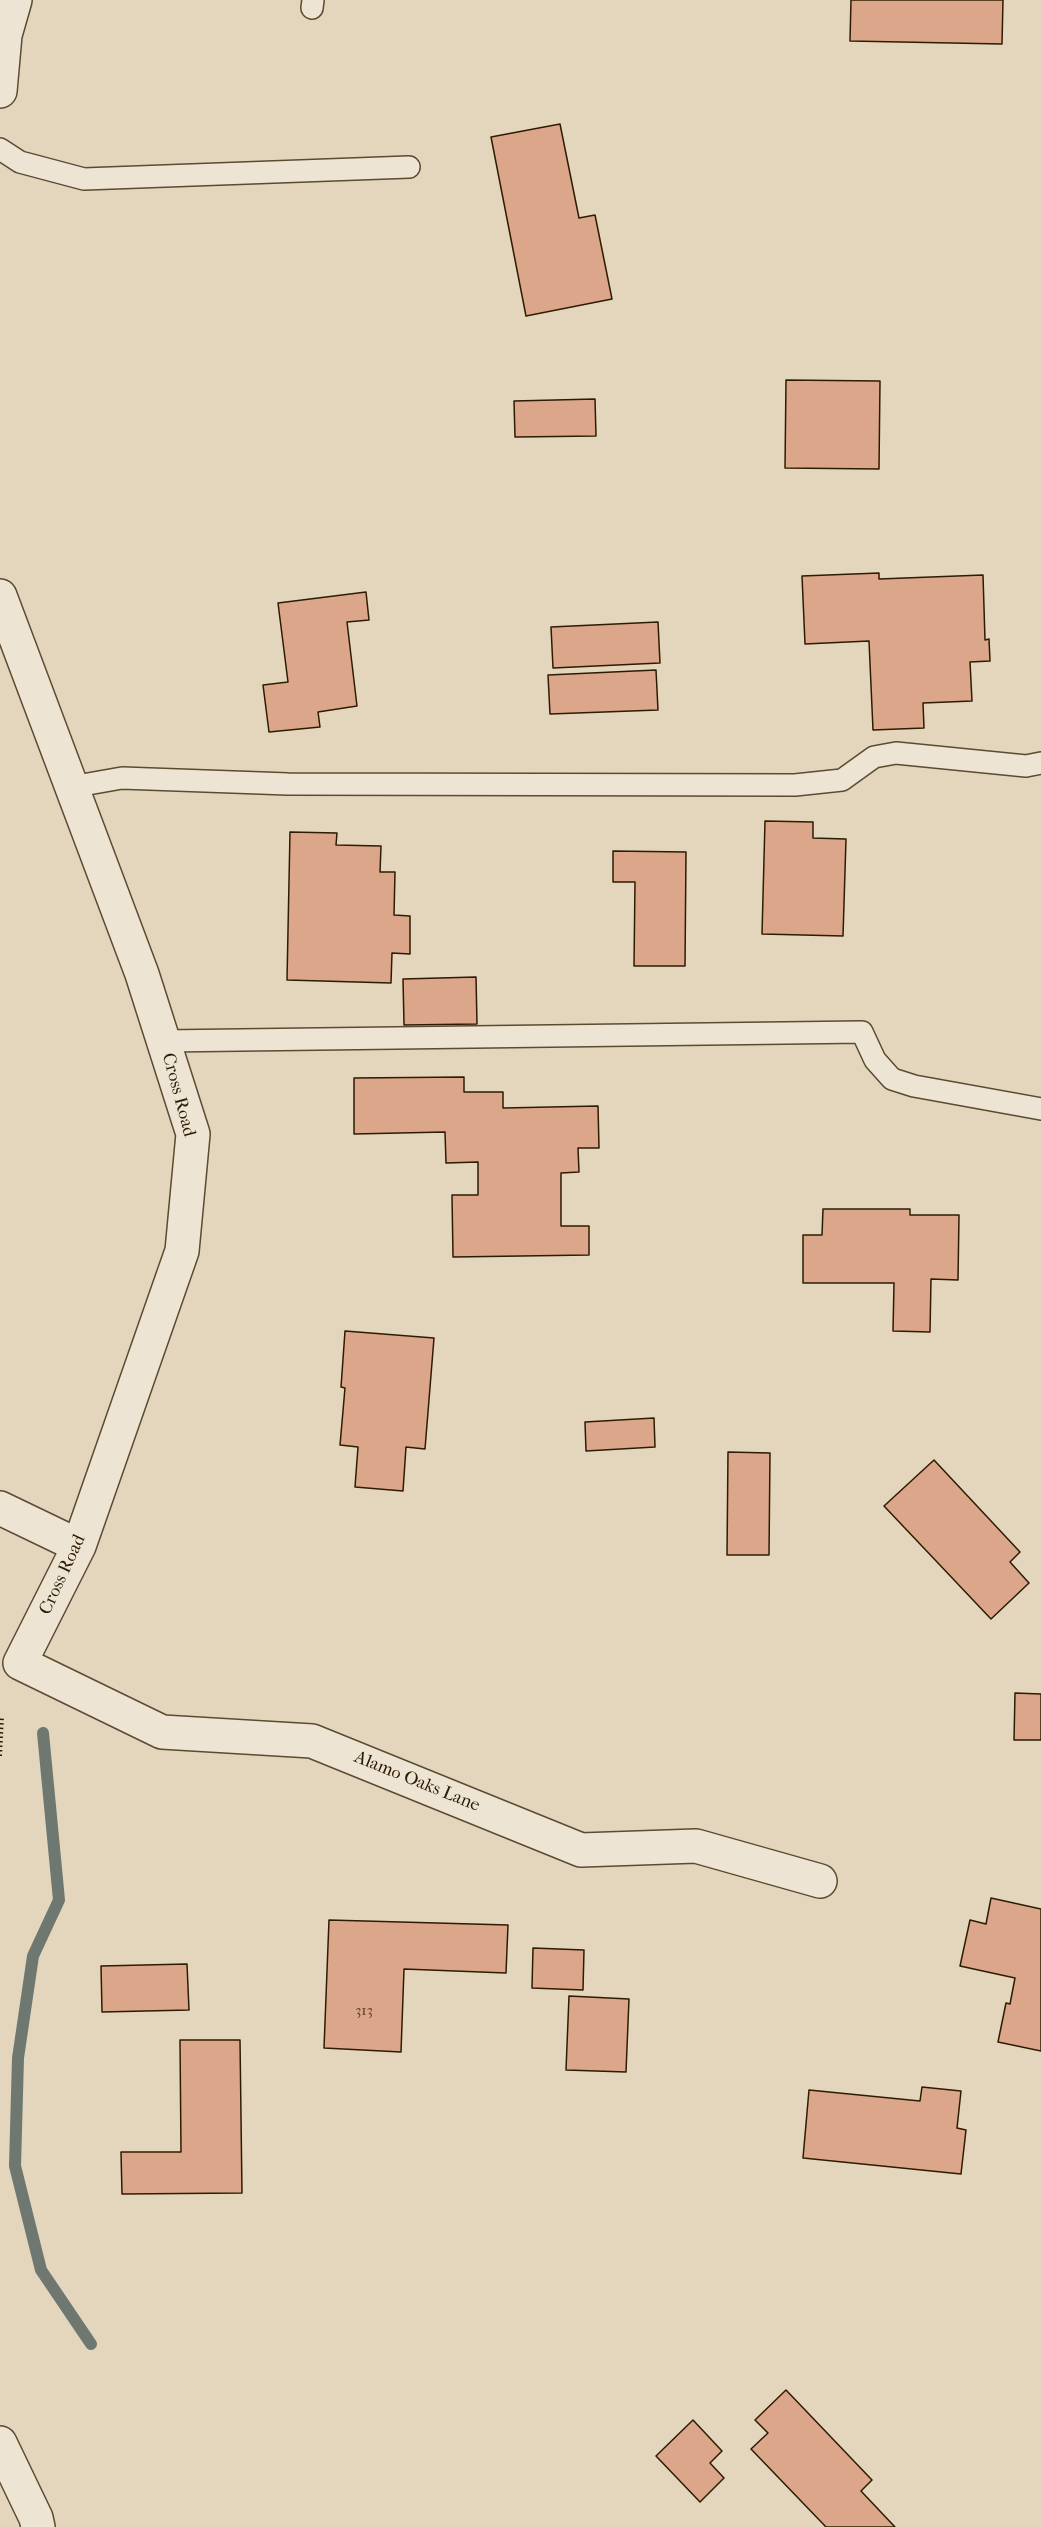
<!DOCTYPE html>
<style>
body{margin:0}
canvas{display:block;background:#e4d5bd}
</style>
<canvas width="1041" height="2527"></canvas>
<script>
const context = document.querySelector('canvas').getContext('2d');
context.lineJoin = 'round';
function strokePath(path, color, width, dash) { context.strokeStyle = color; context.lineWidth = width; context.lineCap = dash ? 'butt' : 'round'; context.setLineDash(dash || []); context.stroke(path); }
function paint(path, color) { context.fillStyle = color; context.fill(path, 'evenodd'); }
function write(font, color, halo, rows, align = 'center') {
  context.font = font + ' "IM FELL French Canon",serif'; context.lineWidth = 4.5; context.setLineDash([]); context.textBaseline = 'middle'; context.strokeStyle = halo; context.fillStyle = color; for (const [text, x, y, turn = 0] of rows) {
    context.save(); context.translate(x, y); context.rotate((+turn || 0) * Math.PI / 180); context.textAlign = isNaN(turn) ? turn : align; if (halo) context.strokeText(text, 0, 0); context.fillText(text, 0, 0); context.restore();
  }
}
const stream = new Path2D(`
 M43,1733L59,1900L33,1956L18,2058L15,2166L41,2270L91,2344`);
const building = new Path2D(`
 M851,0H1003L1002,44L850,41Z
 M560,124L579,218L595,215L612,299L526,316L491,137Z
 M786,380L880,381L879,469L785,468Z
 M595,399L596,436L515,437L514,401Z
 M879,573V579L983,575L985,640L989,639L990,661L970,662L972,701L923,703L924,728L873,730L869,641L805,644L802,576Z
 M366,592L369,620L347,622L357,706L318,712L320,727L269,732L263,685L288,682L278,603Z
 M658,622L660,663L553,668L551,627Z
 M656,670L658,710L550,714L548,675Z
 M765,821L813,822V838L846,839L843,936L762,934Z
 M290,832L337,833L336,845L381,846L380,872H395L394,915L410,916V954L392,953L391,983L287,980Z
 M613,851L686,852L685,966H634L635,882H613Z
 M476,977L477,1024L404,1025L403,979Z
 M464,1077V1092H503V1108L598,1106L599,1148H578L579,1172L561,1173V1226H589V1255L453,1257L452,1195H478V1162L446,1163L445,1132L354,1134V1078Z
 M823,1209H910V1215H959L958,1280L931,1279L930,1332L893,1331L894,1283H803V1235H822Z
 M345,1331L434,1338L425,1449L406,1447L403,1491L355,1487L358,1447L340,1445L345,1388L341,1387Z
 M654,1418L655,1447L586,1451L585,1422Z
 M728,1452L770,1453L769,1555H727Z
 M934,1460L1020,1552L1010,1562L1029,1583L991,1619L884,1506Z
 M1015,1693L1041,1694V1740H1014Z
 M991,1898L1041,1909V2051L998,2042L1006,2003L1010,2004L1015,1978L960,1966L970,1920L986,1924Z
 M329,1920L508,1925L506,1973L404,1969L401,2052L324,2048Z
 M533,1948L584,1950L583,1990L532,1988Z
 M187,1964L189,2010L102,2012L101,1966Z
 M569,1996L629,1999L626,2072L566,2070Z
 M180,2040H240L242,2193L122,2194L121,2152H181Z
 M922,2087L961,2091L957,2128L966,2130L961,2174L803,2158L809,2090L920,2101Z
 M786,2390L872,2480L861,2491L895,2527H826L751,2449L768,2433L755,2420Z
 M693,2420L722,2451L710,2463L724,2478L700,2502L656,2456Z`);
const path = new Path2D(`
 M0,1756L2,1716`);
const lane = new Path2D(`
 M312,8L313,0
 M0,149L20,162L84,179L409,167
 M71,787L122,778L288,784L795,785L842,780L874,757L896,753L1026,766L1041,763
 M163,1041L862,1032L875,1060L892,1079L914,1086L1041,1109`);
const street = new Path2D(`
 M0,91L5,35L15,0
 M0,596L142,974L193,1134L182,1251L79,1546L20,1663L162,1732L312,1741L581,1850L696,1846L820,1881
 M0,1508L79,1546
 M0,2443L36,2518L38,2527`);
const numberNames = [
 ["313",364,2011]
];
const streetNames = [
 ["Cross Road",178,1095,75],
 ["Cross Road",63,1575,-65],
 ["Alamo Oaks Lane",417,1782,22]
];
strokePath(stream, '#6e7870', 12);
paint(building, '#dba689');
strokePath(building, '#2e1c02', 1.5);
strokePath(lane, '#5c4a31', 24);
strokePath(street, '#5c4a31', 36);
strokePath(path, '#2e1c02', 4, [1.5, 3]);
strokePath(lane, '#ede4d4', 21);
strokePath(street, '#ede4d4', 33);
write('15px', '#593e24', null, numberNames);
write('18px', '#2e1c02', '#ede4d4', streetNames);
</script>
